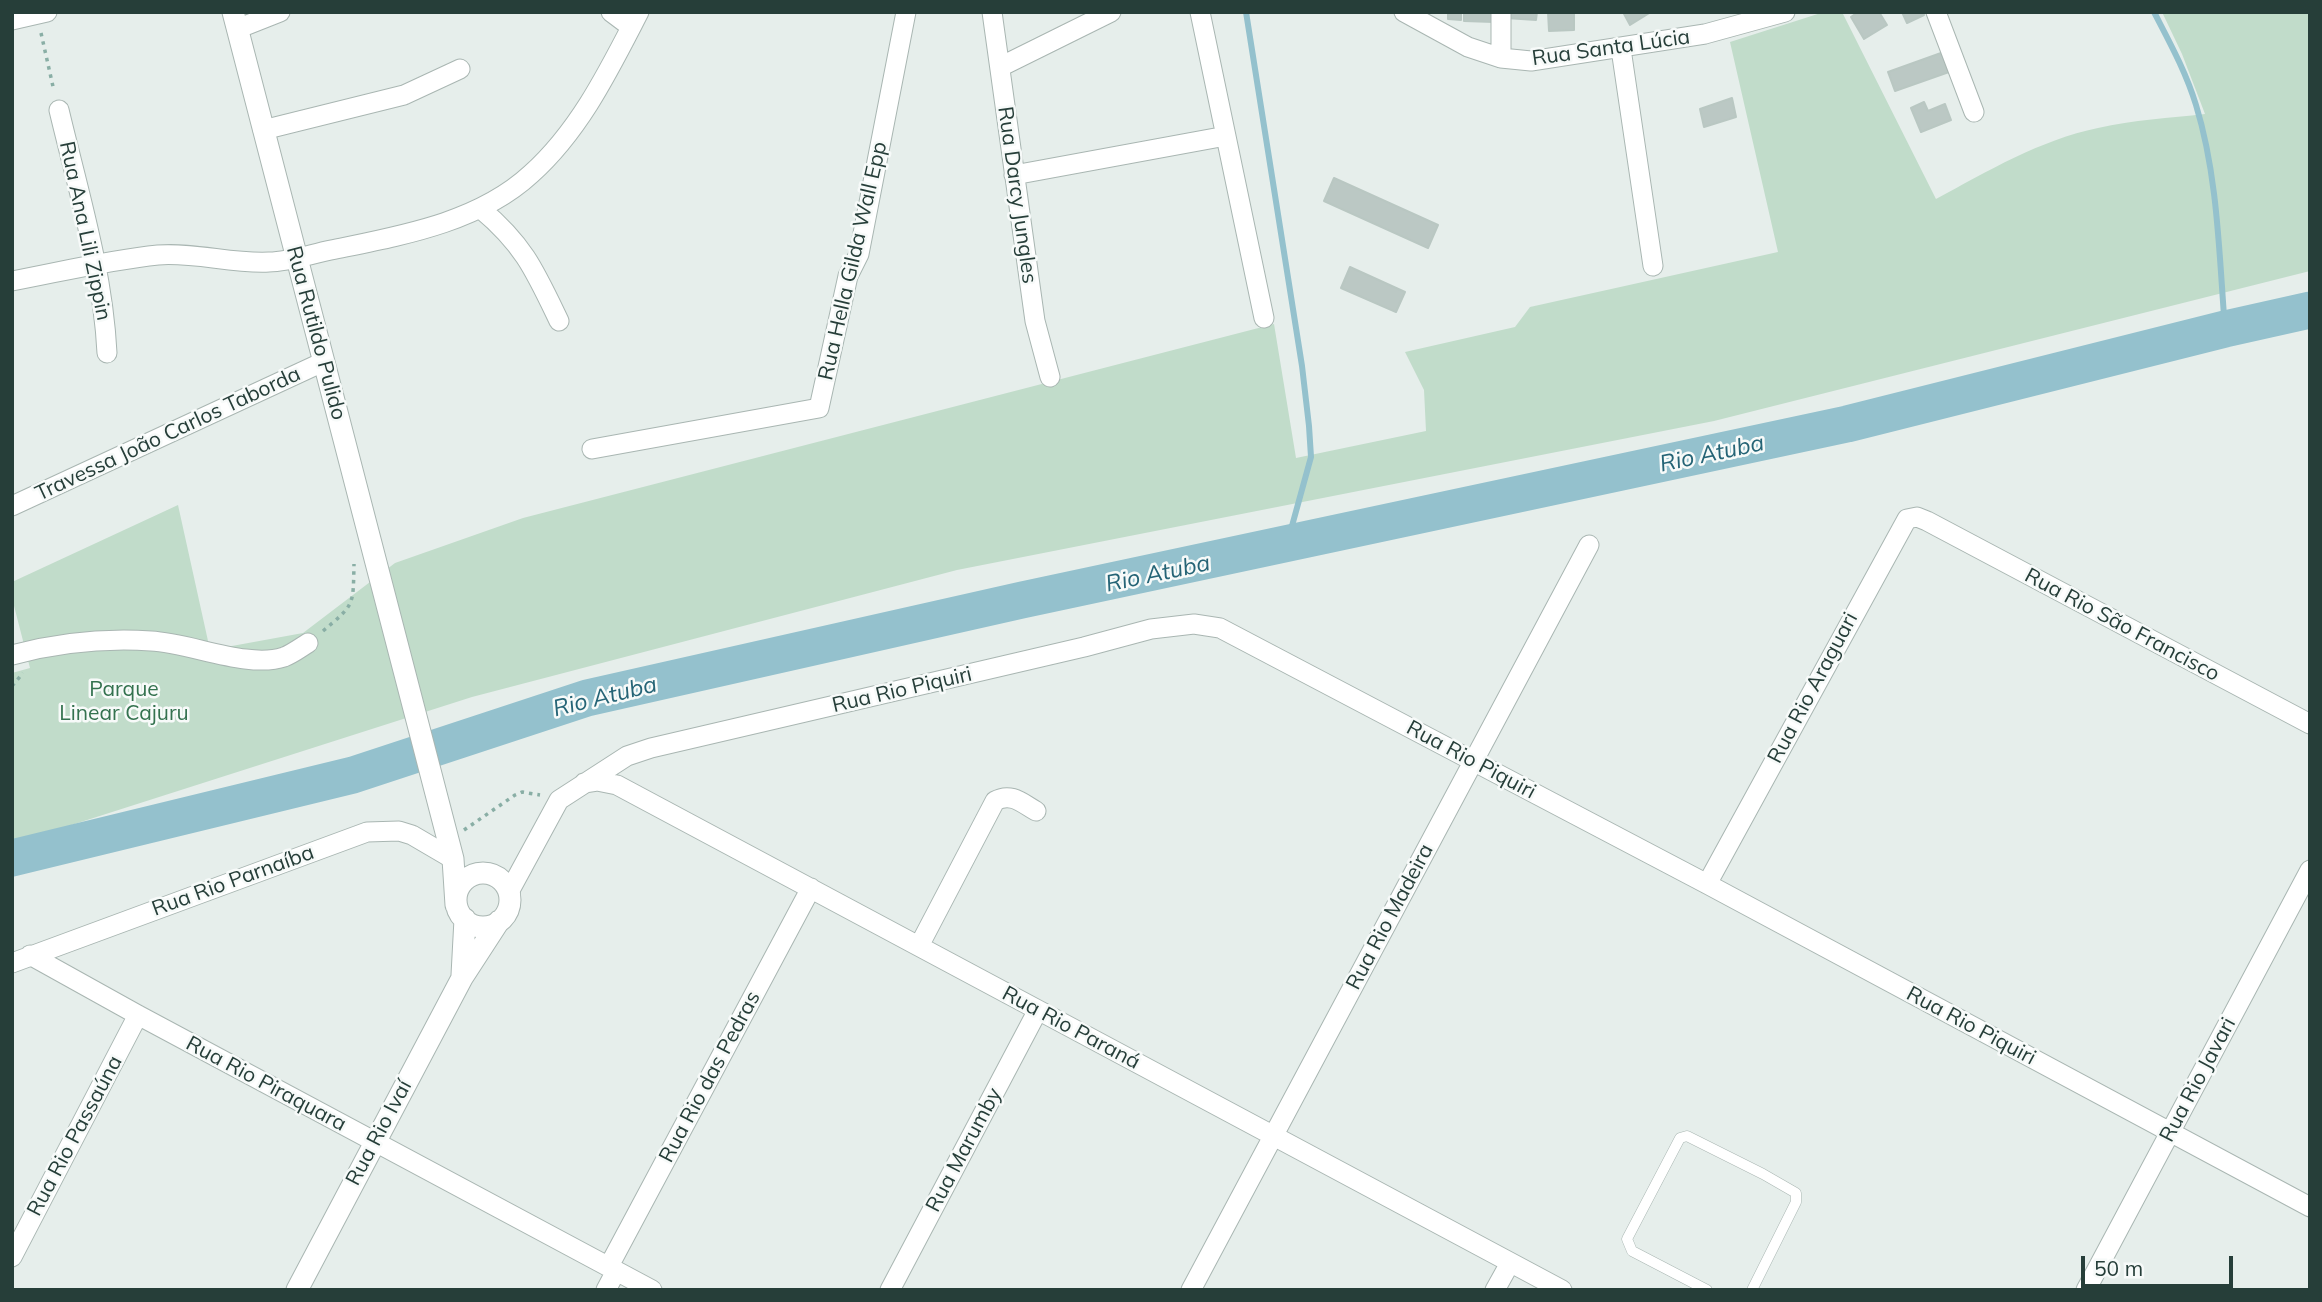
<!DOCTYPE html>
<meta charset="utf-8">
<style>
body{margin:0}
#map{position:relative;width:2322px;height:1302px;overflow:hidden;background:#e6eeeb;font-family:Mulish,sans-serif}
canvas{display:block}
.frame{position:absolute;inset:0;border:14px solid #263e39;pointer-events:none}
.scale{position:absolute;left:2081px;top:1256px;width:152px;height:32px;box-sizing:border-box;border:4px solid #263e39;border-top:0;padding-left:9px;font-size:21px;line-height:24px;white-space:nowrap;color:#263e39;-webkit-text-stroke:5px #f7faf9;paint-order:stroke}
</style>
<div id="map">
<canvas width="2322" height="1302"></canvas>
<div class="frame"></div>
<div class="scale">50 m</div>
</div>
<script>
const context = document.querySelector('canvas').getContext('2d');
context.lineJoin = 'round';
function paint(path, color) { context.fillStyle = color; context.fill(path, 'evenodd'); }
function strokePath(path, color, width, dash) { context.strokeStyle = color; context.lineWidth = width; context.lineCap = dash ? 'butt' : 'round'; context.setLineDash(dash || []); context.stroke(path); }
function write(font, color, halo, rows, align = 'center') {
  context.font = font + ' Mulish,sans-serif'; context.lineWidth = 5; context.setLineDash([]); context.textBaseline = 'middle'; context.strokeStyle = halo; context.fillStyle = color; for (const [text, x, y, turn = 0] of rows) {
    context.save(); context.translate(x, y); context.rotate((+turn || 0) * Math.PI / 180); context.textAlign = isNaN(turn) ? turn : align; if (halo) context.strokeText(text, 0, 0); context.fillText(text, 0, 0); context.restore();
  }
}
const green = new Path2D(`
 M1824,12H1842L1936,199C1988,171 2040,140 2098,128C2133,120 2170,118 2205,114L2182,54L2162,12H2310V271L1714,421L957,570L472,697L12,844V673L30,668L12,598V582L178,505L210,650L303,633L395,563L523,518L1274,324L1296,458L1426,431L1424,390L1405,352L1515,327L1530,307L1778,252L1730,42Z`);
const stream = new Path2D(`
 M1246,12L1302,366L1309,426L1311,457L1287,544
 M2154,12C2170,43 2186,72 2196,105C2218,177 2219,254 2225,329`);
const river = new Path2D(`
 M12,858L353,775L587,698L1022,600L1847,424L2225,329L2310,310`);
const building = new Path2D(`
 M1448,12H1461V20L1448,19Z
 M1464,12H1494V22L1464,21Z
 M1506,12H1537L1536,20L1506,18Z
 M1548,12H1574V30L1549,31Z
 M1623,12H1651L1630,25Z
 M1858,12H1879L1887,25L1864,39L1851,17Z
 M1902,12H1923L1924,15L1907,23Z
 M1941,53L1949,72L1895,91L1888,72Z
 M1732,98L1736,117L1704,127L1700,109Z
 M1924,102L1928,111L1945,104L1951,120L1921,132L1911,108Z
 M1334,178L1438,225L1428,248L1324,201Z
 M1350,267L1405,292L1396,312L1341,288Z`);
const path = new Path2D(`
 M41,33L54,91
 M323,631C355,604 353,606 354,564
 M12,686L23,673
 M464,830L515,795L522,792L540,795`);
const service = new Path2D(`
 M1707,1290L1632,1251L1627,1239L1680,1138L1687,1136L1763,1174L1796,1193V1202L1752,1290`);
const minor = new Path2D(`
 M611,12L631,27
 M992,12L1035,321L1050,377
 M1200,12L1264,318
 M1404,12L1468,47L1501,58L1531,61L1705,34L1785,12
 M1936,12L1974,112
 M12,20L47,12
 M237,29L280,12
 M1621,49L1653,266
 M1501,58V12
 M1000,67L1111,12
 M59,110C78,190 103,271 107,353
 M263,130L404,95L460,69
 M1014,175L1226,136
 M481,209C524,245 535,271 559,321
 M12,281C60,272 109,260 158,255C195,252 232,264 269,262C289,262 311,254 331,250C399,236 478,223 531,174C580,130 609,70 639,12
 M592,449L819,408L848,276L859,254L906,12
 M12,506L323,362
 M12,655C57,643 105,638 151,641C191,643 248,669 284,657C292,654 300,648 308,643
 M584,783L597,781L617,785L1562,1290
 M1707,884L1907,519L1917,517L1927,521L2310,724
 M509,892L559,800L627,756L651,748L1084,647L1151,629L1194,624L1220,628L1707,884L2310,1207
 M919,946L995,801C1011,792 1022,803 1036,811
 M30,955L138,1015L652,1290
 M12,963L367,832L399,831L412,835L453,859
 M12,1257L138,1015
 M609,1266L811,888
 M606,1290L616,1271
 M890,1290L1038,1010
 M1191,1290L1589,545
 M1495,1290L1510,1263
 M2086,1290L2310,870`);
const tertiary = new Path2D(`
 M233,12L453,859L456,905
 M456 900a27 27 0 1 1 54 0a27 27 0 1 1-54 0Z
 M462,975L465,919
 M297,1290L462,978L499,921`);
const streetNames = [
 ["Rua Santa Lúcia",1611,48,-8],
 ["Rua Darcy Jungles",1017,195,82],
 ["Rua Ana Lili Zippin",85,231,78],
 ["Rua Hella Gilda Wall Epp",853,261,-77],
 ["Rua Rutildo Pulido",316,333,75],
 ["Travessa João Carlos Taborda",168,434,-25],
 ["Rua Rio São Francisco",2122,625,28],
 ["Rua Rio Araguari",1813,688,-62],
 ["Rua Rio Piquiri",902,690,-13],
 ["Rua Rio Piquiri",1471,760,28],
 ["Rua Rio Parnaíba",233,881,-20],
 ["Rua Rio Madeira",1390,917,-62],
 ["Rua Rio Piquiri",1971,1026,28],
 ["Rua Rio Paraná",1071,1028,28],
 ["Rua Rio das Pedras",710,1077,-62],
 ["Rua Rio Javari",2198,1080,-62],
 ["Rua Rio Piraquara",266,1084,28],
 ["Rua Rio Ivaí",379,1133,-62],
 ["Rua Rio Passaúna",75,1136,-62],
 ["Rua Marumby",964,1150,-62]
];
const parkNames = [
 ["Parque",124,690],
 ["Linear Cajuru",124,714]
];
const waterNames = [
 ["Rio Atuba",1712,454,-12],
 ["Rio Atuba",1158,574,-12],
 ["Rio Atuba",605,697,-14]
];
paint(green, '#c1dcca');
strokePath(stream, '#94c1cd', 6);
strokePath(river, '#94c1cd', 37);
paint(building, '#bbc8c4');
strokePath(building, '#b9c7c2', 2);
strokePath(service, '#a9b6b2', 11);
strokePath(minor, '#a9b6b2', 21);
strokePath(tertiary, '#a9b6b2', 23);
strokePath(path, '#89aea5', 3.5, [3.5, 5]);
strokePath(service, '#fff', 10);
strokePath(minor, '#fff', 19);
strokePath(tertiary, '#fff', 21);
write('21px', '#263e39', '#f7faf9', streetNames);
write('21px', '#34724f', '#f7faf9', parkNames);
write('italic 23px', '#256476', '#f7faf9', waterNames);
</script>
